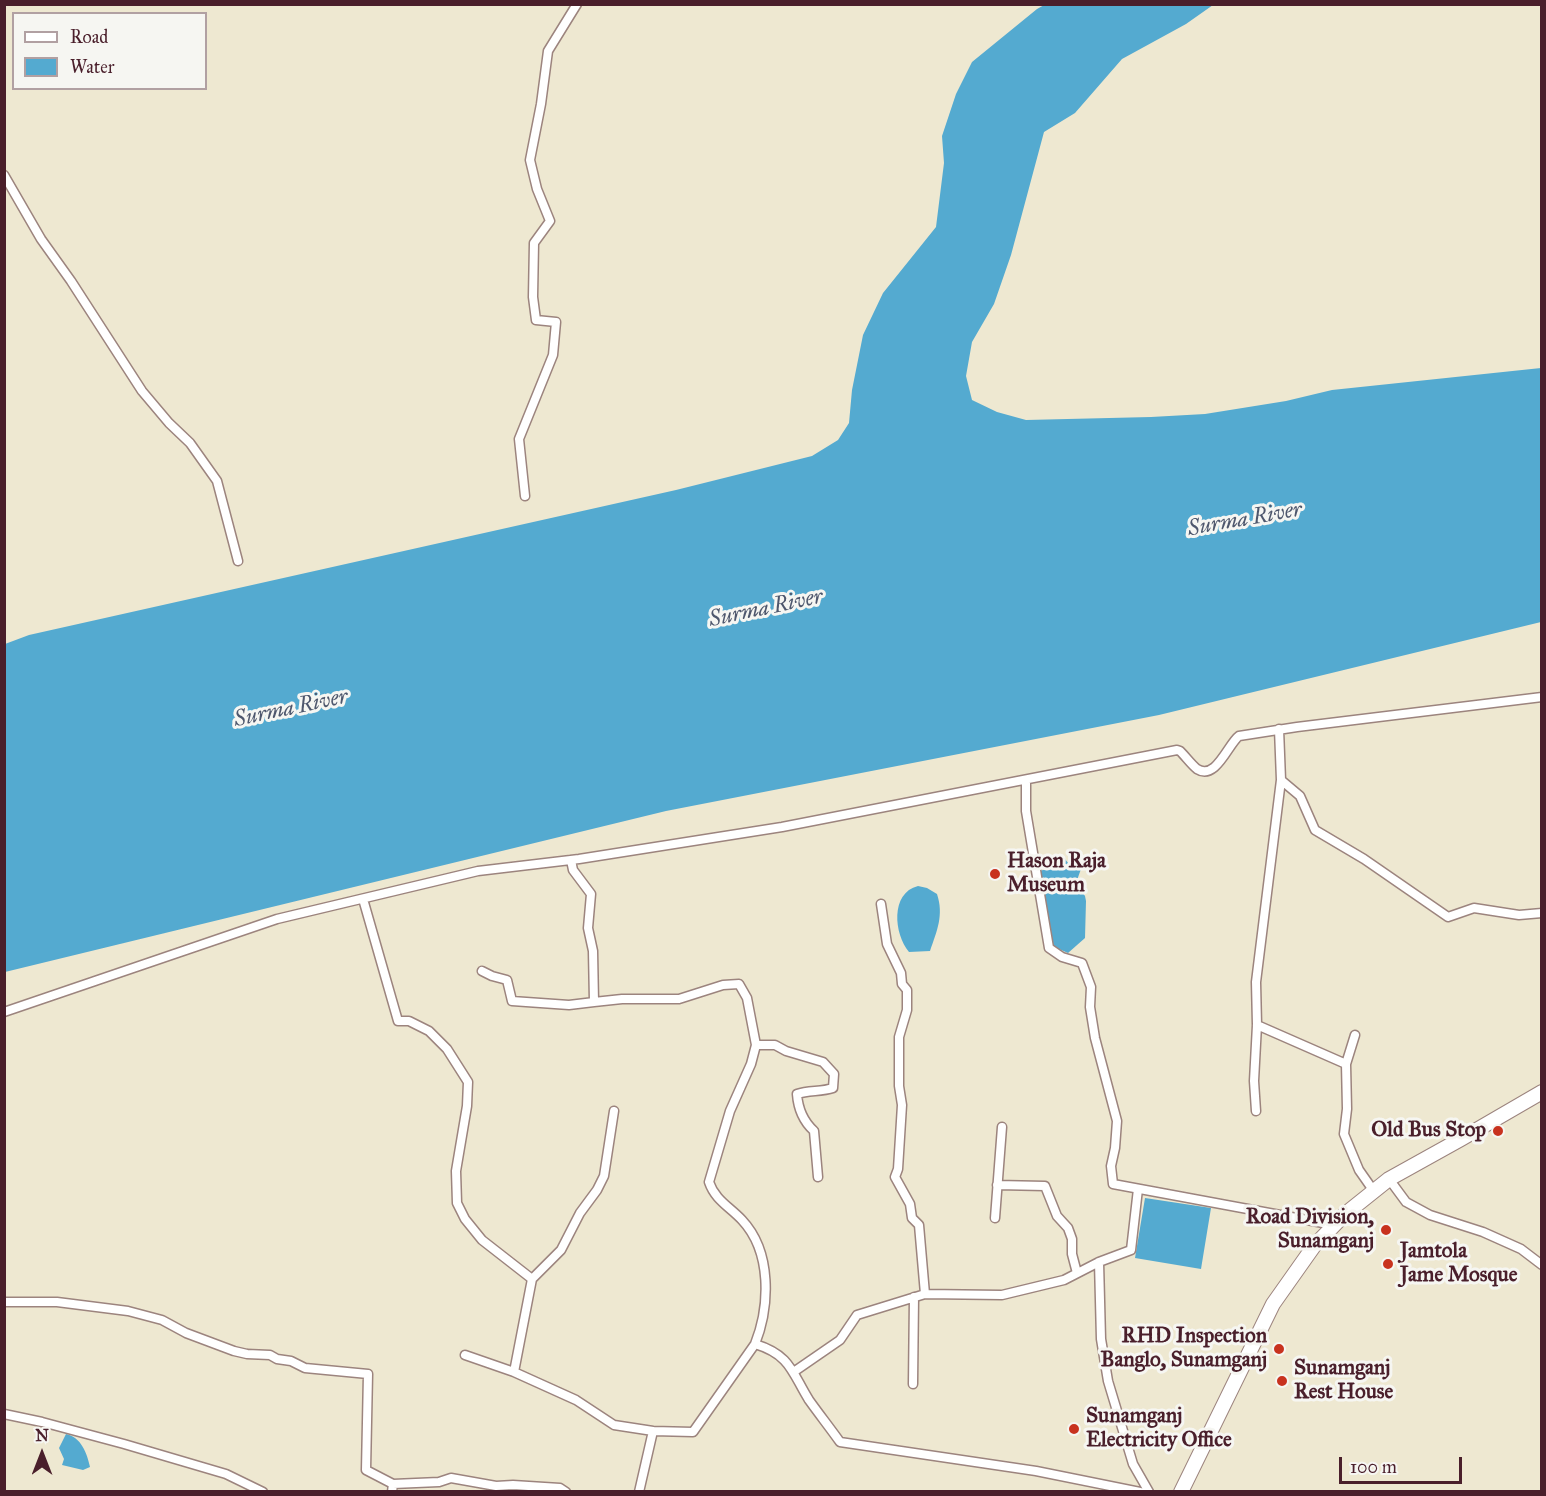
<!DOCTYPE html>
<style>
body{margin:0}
#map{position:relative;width:1546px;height:1496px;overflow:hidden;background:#eee8d1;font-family:"IM FELL Great Primer",serif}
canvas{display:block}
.frame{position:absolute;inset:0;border:6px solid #4a1f2b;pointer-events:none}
.legend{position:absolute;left:12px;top:12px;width:195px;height:78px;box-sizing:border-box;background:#f6f6f2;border:2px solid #b1a0a2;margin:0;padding:8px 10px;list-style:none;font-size:18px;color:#4a1f2b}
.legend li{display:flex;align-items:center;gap:12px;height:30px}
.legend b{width:30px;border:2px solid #b1a0a2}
.north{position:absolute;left:12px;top:1424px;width:60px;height:60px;-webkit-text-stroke:4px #f6f6f2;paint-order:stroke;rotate:0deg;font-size:16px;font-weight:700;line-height:24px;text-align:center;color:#4a1f2b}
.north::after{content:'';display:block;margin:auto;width:21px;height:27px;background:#4a1f2b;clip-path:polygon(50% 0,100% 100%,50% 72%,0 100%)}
.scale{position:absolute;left:1339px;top:1457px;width:123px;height:27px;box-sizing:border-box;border:3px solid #4a1f2b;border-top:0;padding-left:8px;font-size:18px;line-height:21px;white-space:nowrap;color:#4a1f2b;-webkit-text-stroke:4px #f6f6f2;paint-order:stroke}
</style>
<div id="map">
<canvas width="1546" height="1496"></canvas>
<div class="frame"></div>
<ul class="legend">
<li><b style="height:8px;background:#fff"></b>Road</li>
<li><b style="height:16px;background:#54aad0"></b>Water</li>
</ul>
<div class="north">N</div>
<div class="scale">100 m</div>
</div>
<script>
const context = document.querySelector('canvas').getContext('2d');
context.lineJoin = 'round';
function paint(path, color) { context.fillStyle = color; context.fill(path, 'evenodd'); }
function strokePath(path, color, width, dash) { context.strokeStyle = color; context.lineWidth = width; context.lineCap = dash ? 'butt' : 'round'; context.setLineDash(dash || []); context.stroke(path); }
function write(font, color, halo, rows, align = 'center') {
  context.font = font + ' "IM FELL Great Primer",serif'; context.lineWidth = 6; context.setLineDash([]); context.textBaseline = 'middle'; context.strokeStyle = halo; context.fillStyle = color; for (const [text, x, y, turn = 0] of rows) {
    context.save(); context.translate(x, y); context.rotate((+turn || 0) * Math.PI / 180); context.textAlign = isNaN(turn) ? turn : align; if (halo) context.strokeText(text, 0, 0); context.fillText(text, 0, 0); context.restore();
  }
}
const water = new Path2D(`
 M1046,4L1213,5L1186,24L1122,59L1075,113L1044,132L1011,255L994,304L972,342L966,376L972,400L997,412L1026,420L1151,417L1205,414L1286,401L1332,390L1541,368V622L1159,715L666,811L5,972V644L29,635L676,490L812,456L838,440L849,423L852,390L863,335L883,293L936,227L944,163L942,136L956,94L972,62L1037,9Z
 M1054,857L1065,859L1068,863L1077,864L1081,869L1076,883L1085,896L1086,901L1085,938L1068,953L1050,945L1040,871L1052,867Z
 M918,886L927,888L937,894C944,915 937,931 930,951L909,952C894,934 890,893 918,886Z
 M1145,1198L1211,1208L1201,1269L1135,1258Z
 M66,1434C81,1437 87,1453 90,1467L83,1470L62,1465L64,1459L59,1448Z`);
const street = new Path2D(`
 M4,175L41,239L71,281L142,391L169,423L190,443L217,481L238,561
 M525,496L519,439L553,355L556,322L536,320L533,297L534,243L550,221L537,189L530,160L541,104L548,51L577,4
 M1279,729L1281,780L1300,796L1315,830L1364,859L1448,917L1474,908L1519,915L1542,913
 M1026,780V811L1049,948L1062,957L1082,963L1091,987L1090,1007L1095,1038L1117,1121L1115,1148L1111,1166L1113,1184L1334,1225
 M363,899L398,1021H409L429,1031L447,1049L468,1082L467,1106L456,1171L457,1203L465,1219L482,1240L532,1279
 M881,904L887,944L901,973L902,984L907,990V1010L899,1037V1086L902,1105L898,1169L895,1177L910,1204L912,1218L919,1225L925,1294
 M482,971L492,976L507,980L512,1001L569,1005L594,1002L593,951L588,928L591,894L573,870L571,860
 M4,1012L277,919L478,871L579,859L782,827L1177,750L1180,751C1186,757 1191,764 1197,769C1216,781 1228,744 1239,736L1297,727L1542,697
 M1257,1025L1346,1064
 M1355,1035L1346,1064L1347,1109L1344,1134L1359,1170L1373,1190
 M756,1045H775L786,1051L823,1062L834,1074L833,1088C821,1092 809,1090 797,1094C798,1108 803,1121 814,1131L818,1177
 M1256,1111L1254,1081L1257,1025L1256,982L1281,780
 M1389,1179L1406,1202L1430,1215L1483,1232L1521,1249L1542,1265
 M997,1185L1045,1186L1057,1216L1068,1228L1072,1239V1254L1077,1273
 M995,1218L1002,1127
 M1099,1262L1101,1339L1108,1381L1133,1464L1149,1492
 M4,1302H57L128,1311L162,1320L186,1333L234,1351L247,1354L270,1355L277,1359L291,1361L305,1368L368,1374L366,1470L393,1484L392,1492
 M755,1344C791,1355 792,1373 809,1400C819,1414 830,1428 840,1442L1036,1471L1140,1492
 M465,1355L514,1372L576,1400L614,1425L653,1431L693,1432L755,1344C770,1306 772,1252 742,1220C730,1207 715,1200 709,1182L730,1111L751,1064L756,1045L747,998L739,984L723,985L679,999H622L594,1002
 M795,1371L840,1340L857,1315L925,1294L1002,1295L1064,1280L1099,1262L1131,1250L1138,1189
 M514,1372L532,1279L561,1250L580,1213L597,1190L604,1176L614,1111
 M913,1384L914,1297
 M4,1414L42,1422L124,1444L226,1474L263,1492
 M393,1484L439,1482L451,1478L496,1486L513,1485L560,1488L566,1492
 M639,1492L653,1431`);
const primary = new Path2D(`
 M1181,1492L1273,1304L1314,1246L1344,1215L1389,1179L1461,1139L1542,1092`);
const markers = [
 [995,874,6,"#c8321e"],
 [1498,1131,6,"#c8321e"],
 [1386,1230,6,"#c8321e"],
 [1388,1264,6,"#c8321e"],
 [1279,1349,6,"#c8321e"],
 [1282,1381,6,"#c8321e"],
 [1074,1429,6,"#c8321e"]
];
const poiNames = [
 ["Hason Raja",1007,862],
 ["Museum",1007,886],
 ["Old Bus Stop",1486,1131,"right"],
 ["Road Division,",1374,1218,"right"],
 ["Sunamganj",1374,1242,"right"],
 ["Jamtola",1400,1252],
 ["Jame Mosque",1400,1276],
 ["RHD Inspection",1267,1337,"right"],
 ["Banglo, Sunamganj",1267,1361,"right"],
 ["Sunamganj",1294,1369],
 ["Rest House",1294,1393],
 ["Sunamganj",1086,1417],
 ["Electricity Office",1086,1441]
];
const waterNames = [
 ["Surma River",1245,520,-10],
 ["Surma River",766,609,-12],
 ["Surma River",291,709,-12]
];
paint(water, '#54aad0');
strokePath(street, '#9c847e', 11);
strokePath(primary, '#9c847e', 16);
strokePath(street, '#fff', 8);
strokePath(primary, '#fff', 14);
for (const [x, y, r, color] of markers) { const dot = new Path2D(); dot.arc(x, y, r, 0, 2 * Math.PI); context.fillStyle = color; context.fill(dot); strokePath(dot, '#f6f6f2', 2); }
write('bold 21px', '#4a1f2b', '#f6f6f2', poiNames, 'left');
write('italic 22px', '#4e576d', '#f6f6f2', waterNames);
</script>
